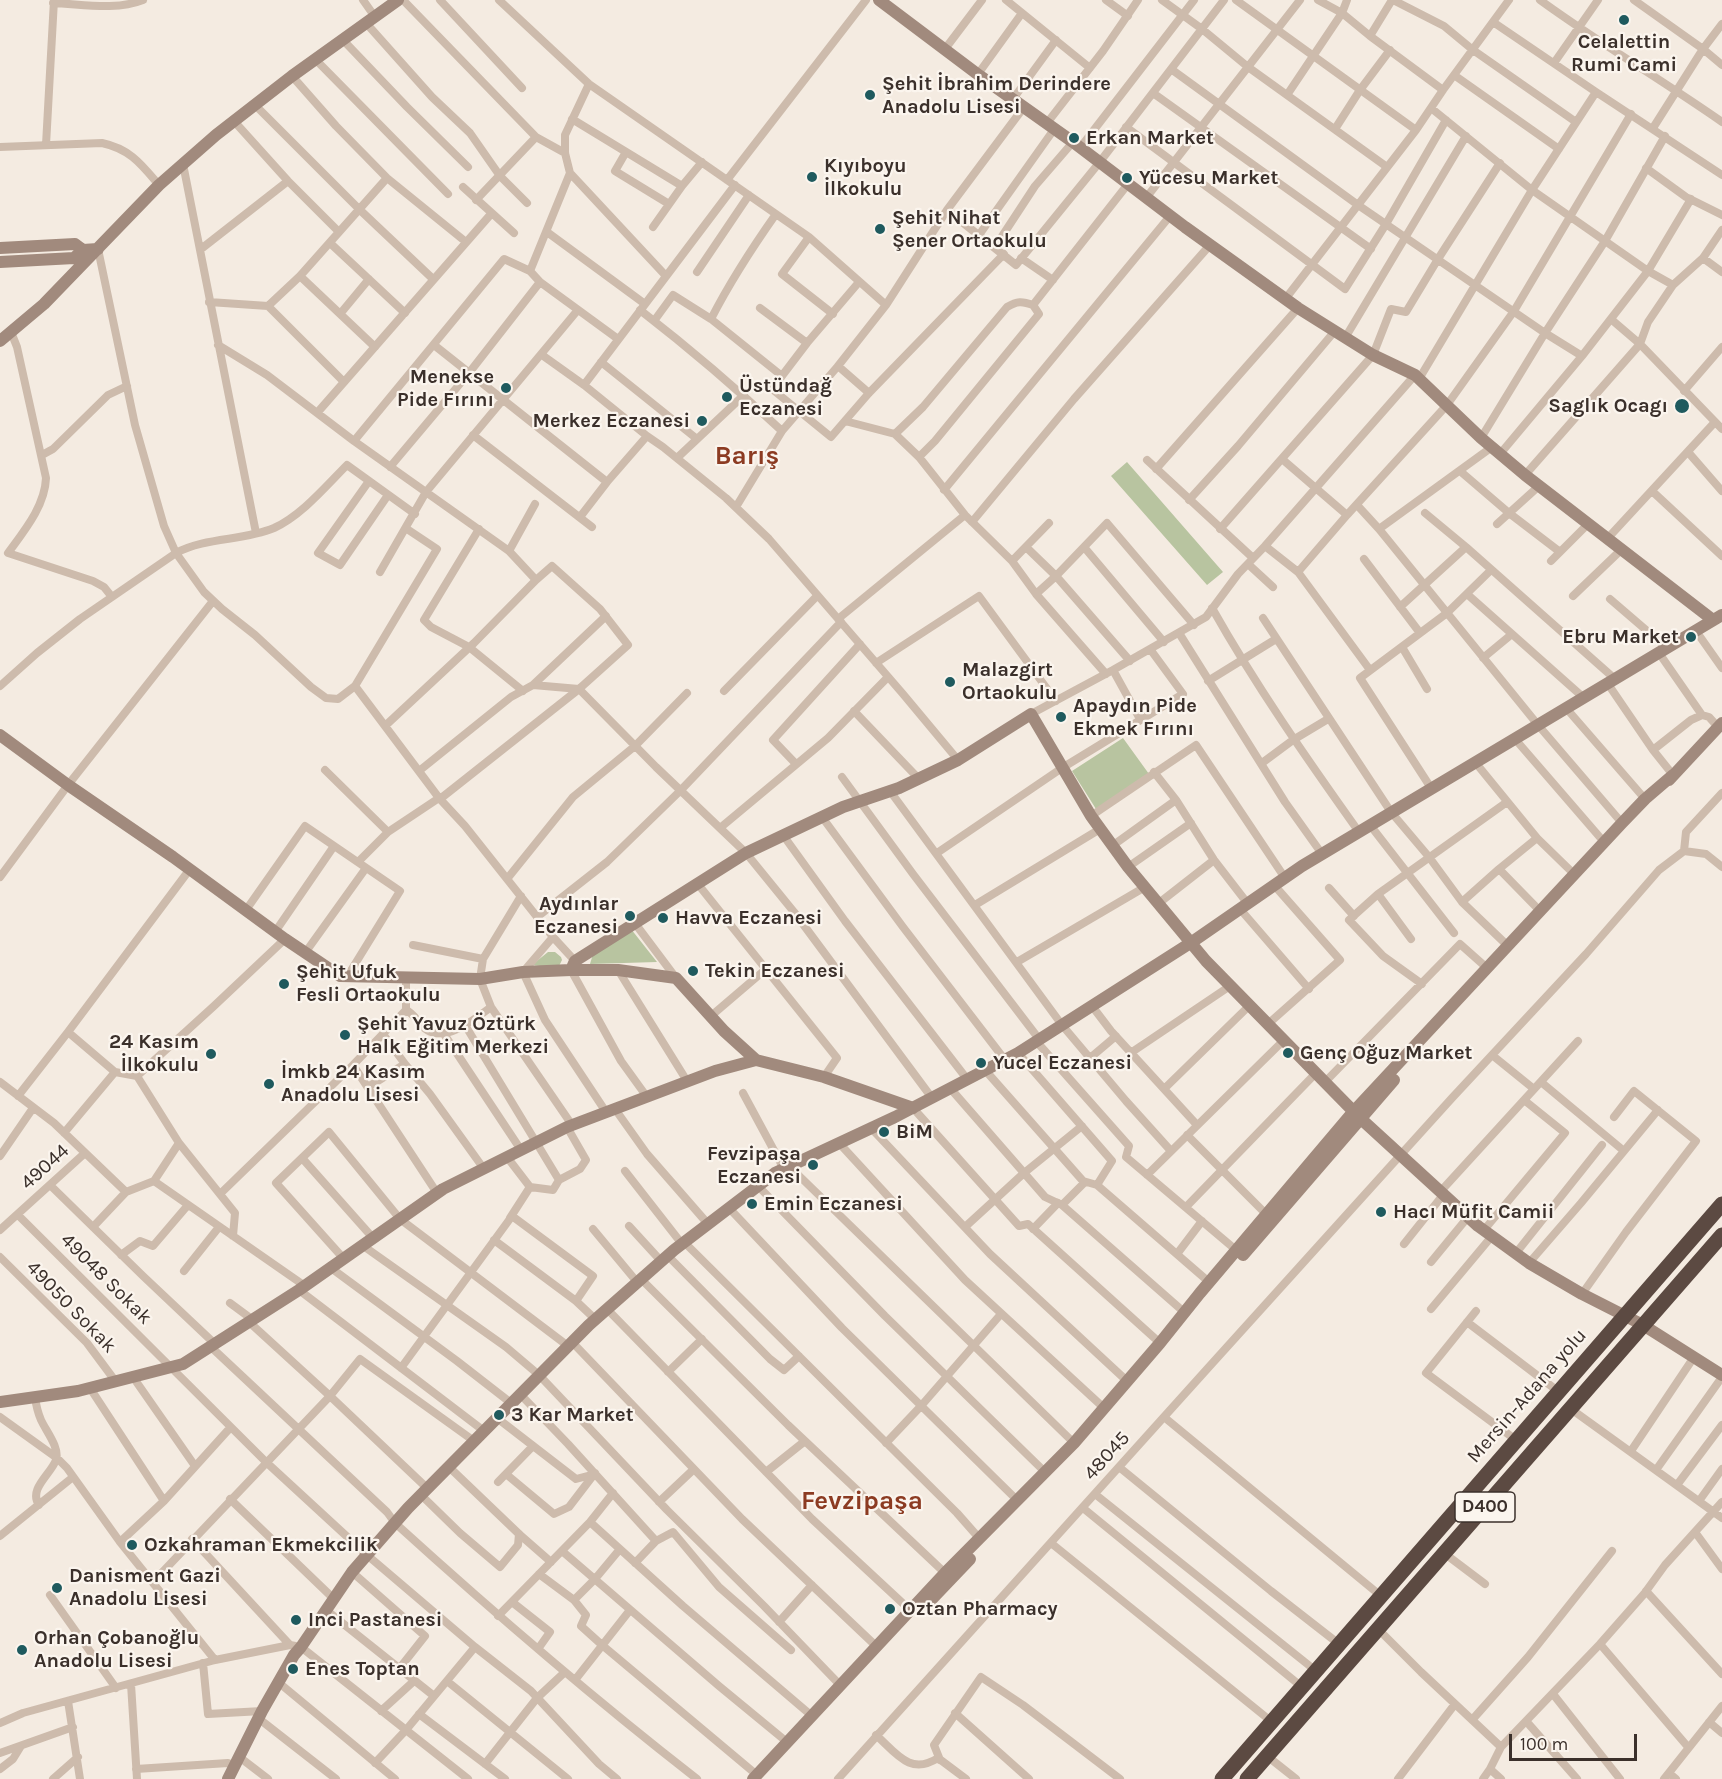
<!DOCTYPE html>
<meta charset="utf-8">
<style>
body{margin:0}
#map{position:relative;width:1722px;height:1779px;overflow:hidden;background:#f4ebe1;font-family:Karla,sans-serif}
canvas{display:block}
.scale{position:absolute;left:1509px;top:1734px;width:128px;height:27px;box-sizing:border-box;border:3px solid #3b302b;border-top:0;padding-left:8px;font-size:18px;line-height:21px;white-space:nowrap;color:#3b302b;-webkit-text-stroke:4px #fbf5ee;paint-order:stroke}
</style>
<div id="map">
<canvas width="1722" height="1779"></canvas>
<div class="scale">100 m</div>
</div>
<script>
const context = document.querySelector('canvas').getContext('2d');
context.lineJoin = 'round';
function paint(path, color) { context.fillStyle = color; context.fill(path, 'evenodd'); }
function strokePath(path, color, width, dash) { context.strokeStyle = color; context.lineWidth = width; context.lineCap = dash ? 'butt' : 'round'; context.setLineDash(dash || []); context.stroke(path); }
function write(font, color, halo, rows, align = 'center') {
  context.font = font + ' Karla,sans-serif'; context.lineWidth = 4.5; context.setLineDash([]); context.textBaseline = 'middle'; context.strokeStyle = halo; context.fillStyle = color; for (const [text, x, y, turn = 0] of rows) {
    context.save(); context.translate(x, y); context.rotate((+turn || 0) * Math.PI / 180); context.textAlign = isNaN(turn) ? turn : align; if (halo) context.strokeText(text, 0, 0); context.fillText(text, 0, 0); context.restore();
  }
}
const green = new Path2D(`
 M1127,462L1223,572L1207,585L1111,476Z
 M1123,738L1149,774L1096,809L1072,771Z
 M631,929L657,962L590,964L593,954Z
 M548,952H555L561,957L562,960L559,966L556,968L532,965Z`);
const street = new Path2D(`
 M363,0L375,17
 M403,0L536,137L565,153
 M440,0L522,88
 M499,0L589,84L809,237L886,305
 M1006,0L1090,68
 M1106,0L1128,16
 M1162,0L1202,29L1248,67L1387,167
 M1236,0L1416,130
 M1318,0L1342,13L1370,36L1443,90
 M1393,0L1444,26L1473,50L1576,122
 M1540,0C1599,43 1662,80 1722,122
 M1634,0L1703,49L1722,65
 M53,3C82,4 115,11 143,0
 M1493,22L1596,92L1722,175
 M366,23L432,97L470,133L500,176L527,203
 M1370,36L1392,0
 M343,40L407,107L468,167
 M945,49L982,0
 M315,59L448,194
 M1554,63L1598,0
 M1171,69L1358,205L1545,333L1582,356
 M978,74L1022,13
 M1454,75L1559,149
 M292,76L336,126L387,178L466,242
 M589,84L565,135V153L570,173L530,271L540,282L618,339
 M1153,93L1371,249
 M1287,95L1342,13L1347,0
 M1013,99L1056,40
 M254,104L360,210L433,279
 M1431,108L1532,190L1648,271L1673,285
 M572,119L682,186
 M233,120L288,181L339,232
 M1047,123L1103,51L1138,0
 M1126,127L1345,289L1386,224L1446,120
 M1653,128L1703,49L1722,24
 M1335,129L1360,90L1390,50
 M46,145L54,0
 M0,147L102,143C130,149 141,164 159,185
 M1080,148L1194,0
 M626,152L615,171L669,204
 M183,164L256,533
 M1646,168L1686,197L1722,215
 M570,173L666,276
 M727,180L866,0
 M463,187L514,233
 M1146,198L1300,0
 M476,200L536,137
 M947,210L1016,265L1099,163L1224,0
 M653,227L682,186L702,162
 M547,232L645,304
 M979,235L1055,128
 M809,237L782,274L833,314
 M330,243L405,313
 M995,247L1035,186L1073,142
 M98,249L135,425L164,526L176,553L204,592L222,609L255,635L311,687L326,698L338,699L355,686L437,549L407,529
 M201,249L288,181
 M1021,258L1053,280
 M1703,258L1722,272
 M697,272L749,195
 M300,276L375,347
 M859,282L807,343L772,389L831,437L869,393L1004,254
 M1286,298L1416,130L1443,90L1509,0
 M209,302L268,306L343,381
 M268,306L300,276L387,178
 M760,308L807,343
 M640,310C689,348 736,388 782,431
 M340,314L369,279
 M711,319C730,282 752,248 776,214
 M1612,320L1640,344L1722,429
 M654,321L673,295L711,319L782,376
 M11,332L17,347L46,478C45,506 24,531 8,553L93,581L104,587L112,597
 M1345,338L1466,136
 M218,345L267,375L354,441L509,551L536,580L474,643L385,726
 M434,345L607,482
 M542,355L584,385L647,436L663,447L726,498L769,539L903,694L958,760
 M601,362L697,439
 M838,366L869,393
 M1419,379L1532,190L1596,92
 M584,385L735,185
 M1684,391L1722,347
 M317,413L491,214
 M845,421L895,434L919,457L965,515L1012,561L1036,594L1106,674
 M895,434L923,407L1007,307C1017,301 1022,301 1033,305L1128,184
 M473,435L592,527
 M1481,438L1545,333L1605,241L1665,136
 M354,441L504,259L530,271
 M1688,452L1722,491
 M1500,454L1582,356L1648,271L1691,199
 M42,455L53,449L108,395L127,386
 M919,457L935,441L1039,314L1033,305
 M677,458L744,395
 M1282,459L1347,515
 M1147,460L1253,558
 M390,467L469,373L540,282
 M1156,469L1298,308
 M1460,471L1509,513L1560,552
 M1525,475L1640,344L1648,322L1673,285L1703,258L1722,230
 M369,481L318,553L340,565L388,495
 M944,490L1170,216
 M1652,491L1722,556
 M1189,500L1238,446L1334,332
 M1357,505L1379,529L1538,725L1622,823
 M736,507L782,431L838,366L886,305L947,210L1024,107
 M1425,513L1466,547L1615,679
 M580,517L607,482L647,436
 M972,522L1074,399L1210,245
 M1497,524L1539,486
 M479,529L424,620L431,627L469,647L523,691
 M1220,529L1373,355L1391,309L1406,312L1438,259L1500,163
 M1379,529L1492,447
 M1607,539L1715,422
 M1265,546L1298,572L1370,670
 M1026,547L1056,576L1130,661
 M1084,547L1164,642
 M509,551L535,504
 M1364,559L1420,633
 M1012,561L1049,523
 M1551,561L1588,524
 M1248,564L1273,587
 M380,572L426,492L577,311
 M1298,572L1347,515L1447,405L1514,311L1631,114
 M1036,594L1056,576L1107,523L1194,625
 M1467,594L1584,698
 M1573,596L1621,550
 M1610,599L1667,648
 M1400,607L1466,547
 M1212,608C1256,686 1307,759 1359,832
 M1263,618L1391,812L1429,857L1462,902L1508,946
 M838,619L965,515
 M1696,631L1722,668
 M1179,633L1285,802L1322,854
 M1402,647L1427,689
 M1659,653L1702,715L1709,717L1718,727
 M1483,658L1512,634
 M876,663L979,596L1056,701
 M1113,670L1140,719
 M1208,681L1276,639
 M1608,684L1653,750L1673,775
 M533,685L606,616
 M0,686L37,653L80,619L176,553C206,537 243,541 274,528C302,515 325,487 347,465L415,514
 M355,686L439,798L465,826L553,937L575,961
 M724,691L817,596
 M1566,708L1645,799
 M854,711L919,779
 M1031,714L1113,670L1206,617L1238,574L1265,546L1415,375
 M1515,739L1604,842
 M1653,750L1691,720L1702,715
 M1475,762L1537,838L1574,874
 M1262,763L1293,740L1328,719
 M796,764L773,740L860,644
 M325,770L388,832
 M419,771L511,697L533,685L579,689L656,767L746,853L794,912L932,1098
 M1154,772L1176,800L1214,860L1248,904
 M842,777L913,874L1039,1039
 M1431,788L1360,678L1447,613L1491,570
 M890,791L1062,1025L1126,1101L1171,1151
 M440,799L579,689L628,645L600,609L552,566L536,580
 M1091,816L1196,745L1285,878
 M822,817L903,927L1005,1060
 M1370,825L1454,933
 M720,828L828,738L888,677
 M783,835L845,921L967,1079
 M1112,846L1176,800
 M1684,851L1686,832L1722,793
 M937,853L1062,768L1183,694L1150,649
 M358,862L388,832L439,798
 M1128,867L1191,823
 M1499,869L1540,911
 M0,877L68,785L213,601
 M507,879L573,797L635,746L687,693
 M697,883L837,1058L824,1077
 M1329,888L1354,916
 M1378,894L1411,939
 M521,896L483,959L480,979L491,1007L572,1125
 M1462,902L1499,869L1537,838
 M1159,903L1214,860
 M975,905L1100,829
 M1240,909L1309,989
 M246,910L305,826L400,891L347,977
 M537,917L607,862L681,790L841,622
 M634,922L676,978
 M275,932L334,846
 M553,937L523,972L545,1020L606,1112
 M413,945L483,959
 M305,953L366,868
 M1017,962L1145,887
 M571,970L621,1061L647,1097
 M618,970L687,1081
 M1422,984L1383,956L1349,920L1378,894L1507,802
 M1092,1006L1111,1031L1197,1125
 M406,1010C415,1014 418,1024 427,1030C447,1042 475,1019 491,1007
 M711,1016L766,969
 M1268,1024L1340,960L1274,885
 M465,1025L559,1180
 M68,1032L115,1072
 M383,1034L405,1064
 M444,1034L521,1150
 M1036,1041L1129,1146L1126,1157L1236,1250
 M1132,1052L1230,986
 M1018,1053L1112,1161L1097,1185
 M1492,1055L1534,1089
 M1090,1058L1116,1036
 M353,1065L437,1193
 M985,1070L1083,1181L1097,1185L1209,1282
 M137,1076L179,1143L154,1181
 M0,1082L54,1123L126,1192L154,1181L305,1286
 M1325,1082L1460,944L1487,968
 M1541,1082L1624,1151
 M368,1087L405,1064L430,1094L484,1169
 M950,1088L1045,1197L1062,1205L1184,1312
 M1164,1089L1250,1005
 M743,1093L784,1169
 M18,1096L68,1032L190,869
 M913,1108L1019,1226L1028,1224L1160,1343
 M615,1109L647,1154L708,1224
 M871,1128L990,1254L1127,1381
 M64,1133L115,1072L137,1076L214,1006L285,939
 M1187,1135L1266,1214
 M179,1143L235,1213L233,1236
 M839,1143L965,1280L1104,1408
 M0,1156L33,1108
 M507,1157L530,1187L510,1218
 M302,1158L373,1238
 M789,1166L1074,1443
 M625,1171L682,1244
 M1147,1175L1284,1040
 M50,1185L143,1276L215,1344
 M758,1186L885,1316L1045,1472
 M530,1187L553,1190L559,1180L580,1169L586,1160L567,1127
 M1440,1192L1578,1041
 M220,1194L353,1065L406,1010V978
 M1062,1205L1085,1182
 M1186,1207L1316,1073
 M729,1208L842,1328L1018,1501
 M18,1215L266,1462L367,1555L475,1647L531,1691L599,1764L617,1779
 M629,1226L661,1261
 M93,1227L126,1192
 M965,1227L1024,1173L1082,1126
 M593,1229L637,1282
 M1033,1229L1058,1203
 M0,1230L85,1153
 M1484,1230L1565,1133L1524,1100
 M494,1240L576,1301L595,1319
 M684,1242L957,1513L979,1538
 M1404,1244L1443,1195
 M362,1245L506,1347L539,1375L667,1510L764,1606L840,1685
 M1516,1253L1602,1145
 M1177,1254L1202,1221
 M121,1255L140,1241L153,1246L188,1205
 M668,1256L770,1359L784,1370L799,1356
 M0,1257L87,1343L116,1382
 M344,1259L276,1183L329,1132L400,1219L568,1346
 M1431,1262L1468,1217
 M1529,1263L1581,1203L1658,1110
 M331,1268L457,1361L511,1403
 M184,1271L219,1227
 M641,1279L788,1425L945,1573
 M299,1290L484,1431
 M1582,1294L1626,1232L1696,1141L1634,1091L1614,1117
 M230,1303L253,1320
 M607,1309L812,1519L910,1610
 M1431,1309L1492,1236
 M1476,1311L1426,1373L1516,1440
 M249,1322L330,1396L427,1488
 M1467,1322L1559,1392
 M572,1342L742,1519L876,1646
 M211,1347L387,1512L395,1523C493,1612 593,1698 697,1779
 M401,1368L512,1216L593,1276L576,1301
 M668,1372L702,1339
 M133,1377L195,1466
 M90,1388L164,1501
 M520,1394L568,1444L656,1541
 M35,1397C36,1405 38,1413 41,1420C46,1431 60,1448 56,1460C51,1474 28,1489 39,1505
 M1571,1409L1722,1518
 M0,1417L57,1458L67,1468L120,1542L215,1660
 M1164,1417L1381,1596
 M497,1418L576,1479L595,1474
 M886,1443L921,1406L1001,1314
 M1631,1451L1694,1357
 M449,1467L519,1534L551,1562
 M1119,1467L1271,1591L1339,1644
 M1656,1470L1722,1377
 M766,1472L805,1441
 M506,1474L554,1514L569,1507L595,1473
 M498,1482L533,1446
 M1677,1485L1722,1425
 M1095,1494L1316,1671
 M421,1495L460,1533L500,1567L518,1545L519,1534
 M230,1499L334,1599
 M1699,1501L1722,1469
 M659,1502L694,1469
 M1083,1508L1302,1687
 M590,1522L683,1606L812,1716
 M1695,1532L1722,1569
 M0,1536L73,1477
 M192,1539L290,1645
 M120,1542L164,1501L230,1428
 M1051,1543L1272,1722
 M562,1551L719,1686L787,1742
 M1444,1553L1485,1584
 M635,1563L656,1541L673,1532L719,1587L791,1650
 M352,1572L425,1636L399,1669
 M539,1574L574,1600L586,1615L581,1626L602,1645L757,1775
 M153,1582L330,1396L360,1359L474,1441
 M1646,1591L1722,1674
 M50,1595L116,1688
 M574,1600L595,1579L620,1549
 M512,1602L550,1632L538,1649
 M326,1610L434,1696
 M498,1616L590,1522L613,1493
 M779,1622L812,1585
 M1378,1629L1421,1672L1501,1747
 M1600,1644L1688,1747
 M203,1663L208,1714L262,1711
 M575,1680L630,1610
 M447,1681L568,1779
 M278,1682L395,1779
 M131,1684L137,1779
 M1553,1694L1620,1779
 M68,1701L80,1779
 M381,1711L414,1681
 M955,1713L1029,1779
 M419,1714L505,1779
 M258,1718L336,1779
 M1472,1720L1528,1657L1612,1551
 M1526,1721L1577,1779
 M1709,1722L1722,1733
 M0,1723L23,1713L215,1660L290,1645L301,1647L468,1779
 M876,1735C896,1753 910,1776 938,1758L966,1779
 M0,1753L73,1727
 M238,1756L268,1779
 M1267,1756L1296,1779
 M940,1760L934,1745L981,1677L1023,1705L1120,1779
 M375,1763L406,1730L475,1647
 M485,1764L537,1698L565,1672
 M0,1769L13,1759L21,1746
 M136,1769L228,1763L234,1765
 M1490,1769L1501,1779
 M1669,1773L1676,1779
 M53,1779L78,1757
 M838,1779L1208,1368L1452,1098L1586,954L1659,870L1684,851L1706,854L1722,867
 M1398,1779L1455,1704
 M1483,1779L1490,1769L1501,1747L1600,1644L1644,1594L1665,1565L1722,1502
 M1664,1779L1722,1706`);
const secondary = new Path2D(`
 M879,0L980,76L1073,142L1185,227L1298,308L1373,355L1415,375L1481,438L1525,475L1713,620
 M0,248L75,244L83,250
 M0,262L74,258L83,250L98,249
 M0,341L44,304L159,185L216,135L292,76L398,0
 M0,735L68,785L173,857L285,939L340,976L480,979L523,972L571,970H618L676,978L724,1031L756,1060
 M1669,780L1722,723
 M571,970L575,961L746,853L843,807L899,788L958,760L1031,714L1091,816L1128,867L1206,961L1360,1118L1478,1226L1529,1263L1582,1294L1643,1325L1722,1375
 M1243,1255L1394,1080
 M0,1402L78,1391L183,1364L299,1290L443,1189L567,1127L715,1071L756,1060L824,1077L913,1108
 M928,1603L970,1559
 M228,1779L262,1711L294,1655L301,1647L352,1572L408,1508L589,1325L674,1250L775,1173L895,1117L1018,1053L1192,942L1302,866L1722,615
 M753,1779L945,1573L1074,1443L1160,1343L1200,1293L1354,1111L1622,823L1645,799L1673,775`);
const highway = new Path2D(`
 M1222,1779L1722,1204
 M1247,1779L1722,1235`);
const markers = [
 [1624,20,6,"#1f5a5e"],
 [870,95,6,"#1f5a5e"],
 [1074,138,6,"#1f5a5e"],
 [812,177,6,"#1f5a5e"],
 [1127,178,6,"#1f5a5e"],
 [880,229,6,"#1f5a5e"],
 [506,388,6,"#1f5a5e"],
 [727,397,6,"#1f5a5e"],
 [1682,406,8,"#1f5a5e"],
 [702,421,6,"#1f5a5e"],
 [1691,637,6,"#1f5a5e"],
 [950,682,6,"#1f5a5e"],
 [1061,717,6,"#1f5a5e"],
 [630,916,6,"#1f5a5e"],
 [663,918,6,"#1f5a5e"],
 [693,971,6,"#1f5a5e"],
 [284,984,6,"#1f5a5e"],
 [345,1035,6,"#1f5a5e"],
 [1288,1053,6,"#1f5a5e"],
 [211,1054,6,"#1f5a5e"],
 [981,1063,6,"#1f5a5e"],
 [269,1084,6,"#1f5a5e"],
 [884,1132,6,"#1f5a5e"],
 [813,1165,6,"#1f5a5e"],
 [752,1204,6,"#1f5a5e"],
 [1381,1212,6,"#1f5a5e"],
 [499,1415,6,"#1f5a5e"],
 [132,1545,6,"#1f5a5e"],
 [57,1588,6,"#1f5a5e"],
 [890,1609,6,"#1f5a5e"],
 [296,1620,6,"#1f5a5e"],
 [22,1650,6,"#1f5a5e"],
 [293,1669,6,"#1f5a5e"]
];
const shields = [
 [1485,1507,60]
];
const shieldNames = [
 ["D400",1485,1507]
];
const poiNames = [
 ["Celalettin",1624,42,"center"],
 ["Rumi Cami",1624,65,"center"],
 ["Şehit İbrahim Derindere",882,84],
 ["Anadolu Lisesi",882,107],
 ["Erkan Market",1086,138],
 ["Kıyıboyu",824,166],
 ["İlkokulu",824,189],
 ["Yücesu Market",1139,178],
 ["Şehit Nihat",892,218],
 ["Şener Ortaokulu",892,241],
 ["Menekse",494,377,"right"],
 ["Pide Fırını",494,400,"right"],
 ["Üstündağ",739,386],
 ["Eczanesi",739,409],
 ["Saglık Ocagı",1668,406,"right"],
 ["Merkez Eczanesi",690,421,"right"],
 ["Ebru Market",1679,637,"right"],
 ["Malazgirt",962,670],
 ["Ortaokulu",962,693],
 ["Apaydın Pide",1073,706],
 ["Ekmek Fırını",1073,729],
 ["Aydınlar",618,904,"right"],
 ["Eczanesi",618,927,"right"],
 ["Havva Eczanesi",675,918],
 ["Tekin Eczanesi",705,971],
 ["Şehit Ufuk",296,972],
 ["Fesli Ortaokulu",296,995],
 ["Şehit Yavuz Öztürk",357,1024],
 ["Halk Eğitim Merkezi",357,1047],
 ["24 Kasım",199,1042,"right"],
 ["İlkokulu",199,1065,"right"],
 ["Genç Oğuz Market",1300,1053],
 ["Yucel Eczanesi",993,1063],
 ["İmkb 24 Kasım",281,1072],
 ["Anadolu Lisesi",281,1095],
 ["BiM",896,1132],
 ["Fevzipaşa",801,1154,"right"],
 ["Eczanesi",801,1177,"right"],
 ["Emin Eczanesi",764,1204],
 ["Hacı Müfit Camii",1393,1212],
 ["3 Kar Market",511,1415],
 ["Ozkahraman Ekmekcilik",144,1545],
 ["Danisment Gazi",69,1576],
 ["Anadolu Lisesi",69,1599],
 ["Oztan Pharmacy",902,1609],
 ["Inci Pastanesi",308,1620],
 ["Orhan Çobanoğlu",34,1638],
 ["Anadolu Lisesi",34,1661],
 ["Enes Toptan",305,1669]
];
const streetNames = [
 ["49044",45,1167,-42],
 ["49048 Sokak",106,1279,45],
 ["49050 Sokak",71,1307,46],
 ["Mersin-Adana yolu",1527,1396,-49],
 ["48045",1107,1456,-48]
];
const districtNames = [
 ["Barış",747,457],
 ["Fevzipaşa",862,1502]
];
paint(green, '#b8c4a0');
strokePath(street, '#cdbbac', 8);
strokePath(secondary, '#a18a7d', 12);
strokePath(highway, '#5c4a42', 15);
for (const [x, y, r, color] of markers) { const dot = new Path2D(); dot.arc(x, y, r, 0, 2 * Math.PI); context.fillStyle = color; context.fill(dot); strokePath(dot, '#fbf5ee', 2); }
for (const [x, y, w] of shields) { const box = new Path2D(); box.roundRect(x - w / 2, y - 15, w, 30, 4.5); context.fillStyle = '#fbf5ee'; context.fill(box); strokePath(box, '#3b302b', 1.5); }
write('bold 18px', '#3b302b', null, shieldNames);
write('bold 20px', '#3b302b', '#fbf5ee', poiNames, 'left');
write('20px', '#3b302b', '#fbf5ee', streetNames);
write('bold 26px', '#8c3b22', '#fbf5ee', districtNames);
</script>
